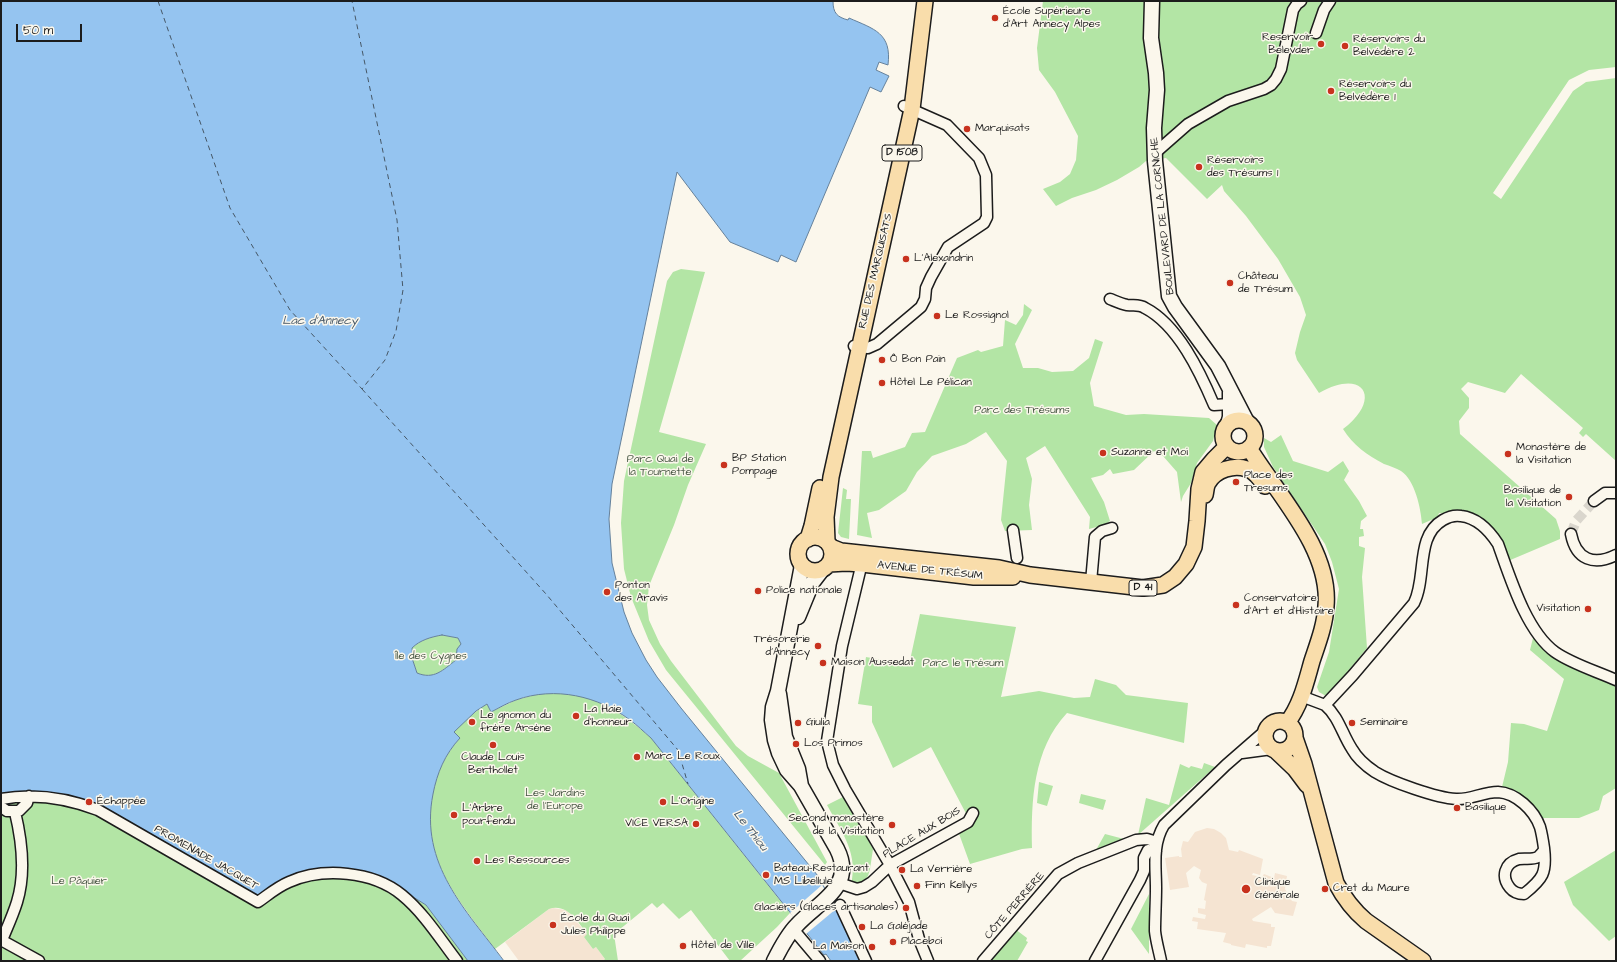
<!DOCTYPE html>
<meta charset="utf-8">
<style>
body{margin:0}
#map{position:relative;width:1617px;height:962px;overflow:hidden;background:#fbf7ec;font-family:"Architects Daughter",sans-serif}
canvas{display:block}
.frame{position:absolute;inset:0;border:2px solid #1c1c1c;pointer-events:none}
.scale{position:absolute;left:16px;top:24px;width:66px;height:18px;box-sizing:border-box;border:2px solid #1c1c1c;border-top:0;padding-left:5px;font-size:12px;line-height:14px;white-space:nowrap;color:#1c1c1c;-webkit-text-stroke:3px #fbf7ec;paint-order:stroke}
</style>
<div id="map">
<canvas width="1617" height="962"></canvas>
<div class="frame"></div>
<div class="scale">50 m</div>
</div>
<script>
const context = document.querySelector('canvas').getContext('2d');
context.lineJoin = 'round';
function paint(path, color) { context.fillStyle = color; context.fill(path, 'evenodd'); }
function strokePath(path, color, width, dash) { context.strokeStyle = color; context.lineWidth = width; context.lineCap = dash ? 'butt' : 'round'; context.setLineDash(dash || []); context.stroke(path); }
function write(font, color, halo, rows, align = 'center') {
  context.font = font + ' "Architects Daughter",sans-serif'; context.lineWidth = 3; context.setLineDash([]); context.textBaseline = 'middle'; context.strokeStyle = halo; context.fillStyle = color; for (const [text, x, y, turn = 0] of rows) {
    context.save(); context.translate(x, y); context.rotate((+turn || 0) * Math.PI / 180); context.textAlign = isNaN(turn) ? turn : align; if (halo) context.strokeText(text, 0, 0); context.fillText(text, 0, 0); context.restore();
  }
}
const built = new Path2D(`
 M1207,828L1214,829L1221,833L1226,838L1229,850L1238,852L1239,850L1263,859L1260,875L1253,873L1252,875L1262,877L1264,874L1274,878L1275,873L1287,876L1285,889L1292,901L1297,902L1293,916L1275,913L1271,907L1252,919L1253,921L1271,924V927H1275L1271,946H1267V948L1246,944L1245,948L1231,945V944L1223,942L1226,933L1197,929L1198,922L1192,921L1193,917L1205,919L1206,915L1198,913V908L1205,909L1206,901L1204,900L1207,884L1202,882L1199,878L1201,870L1194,866L1186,873L1189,887L1170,890L1165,858L1179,856V857H1182L1181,849L1183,841L1188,842L1195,832Z
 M553,908L565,910L573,916L587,935L584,937L593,949L596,947L605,959L603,961H519L505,942L549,909Z`);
const green = new Path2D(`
 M1043,1H1616V67L1589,70L1569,80L1493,193L1501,199L1573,91L1586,82L1616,78V461L1586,434L1583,437L1579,433L1583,428L1521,374L1505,393L1468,382L1461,389L1469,398V408L1459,421L1460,434L1556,519L1560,531V539L1508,561L1496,534L1446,514L1439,513L1438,517L1422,524C1421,509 1415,480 1401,471C1396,468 1390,466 1384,464C1367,455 1353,445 1343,429C1383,399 1364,367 1319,393L1297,360L1295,353L1300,332L1306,315L1300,297L1278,259L1246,216L1224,191L1222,185L1207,199L1166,158L1146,161L1139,167L1117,180L1096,190L1072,198L1056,206L1043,189L1060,182L1070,174L1076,160L1078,136L1055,92L1039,70L1037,48Z
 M681,269L705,272L659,432L706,444L688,485L674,525L649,586L647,605L649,620L660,644L671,661L736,746L748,756L779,773L827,862L825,865L666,670L649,641L631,597L624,569L621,523L624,481L667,281L673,272Z
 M1024,304L1032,310L1015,344L1023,368H1038L1052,372L1073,371L1089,358L1095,339L1103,342L1090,383L1094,406L1126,415L1144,414L1209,418L1217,425L1213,441L1197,463L1191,483L1183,496L1181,502L1177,472L1163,456L1154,451L1134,470L1113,474L1110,469L1103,475L1091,478L1104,502L1110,521L1104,525L1089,529L1090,517L1045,446L1026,458L1032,479L1029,505L1032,530L1005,531L1001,520L1007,461L986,432L966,444L932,456L917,472L906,491L879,510L867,513L872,538L857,535L862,451H871L873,458L905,447L912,433L925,432L957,358L978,350L981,352L1003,346L1005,320L1016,325L1023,315Z
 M1281,435L1293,461L1328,472L1343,461L1349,471L1344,480L1359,501L1367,516L1361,521L1360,529H1363L1364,536L1359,537V546L1365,548L1362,577L1367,648L1332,691L1326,696L1319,692L1317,687L1329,652L1339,589L1332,562L1325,544L1273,467L1264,447V438L1271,442Z
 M843,488L847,490L846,499H851L849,539L841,537L838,533Z
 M920,614L1016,627L1001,697L1039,691L1074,698L1090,697L1095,679L1116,685L1126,695L1188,703L1184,743L1067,713C1033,749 1031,801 1032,848L1022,849L970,864L958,831L971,823L931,747L893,768L872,722V706L858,704L866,657L909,665Z
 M442,635L458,638L461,644L456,655V660C443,670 434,680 417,673L413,661L412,648C420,640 431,637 442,635Z
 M1533,638H1537L1616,683V788L1603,796L1599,810L1579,818H1542C1531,803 1521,791 1502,787L1508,762L1511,723L1524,724L1547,731L1564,679L1530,650Z
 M542,693C552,694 564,692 574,694C604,700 628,718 651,738L790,913L777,927L740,961H730L691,910L679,919L663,903L657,908L652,903L614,934L618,961H603L605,959L596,947L593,949L584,937L587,934C578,922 567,903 549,909L495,949C458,898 420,860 433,792C437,772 446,753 460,738L454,732C464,721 474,712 487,704L491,712L516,700Z
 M1204,763L1215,767L1138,835L1146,798L1169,805L1180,764L1189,768L1191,766L1202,769Z
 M1039,782L1053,786L1047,806L1037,803Z
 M43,792C68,795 90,801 113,812L258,897L269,888L287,878L305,872L386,880L426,905L468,961H1V795Z
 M1081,794L1106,800L1103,810L1079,803Z
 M845,796L873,849L870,869L868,876L865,880L856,884L852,882V879C857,851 840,829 827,805Z
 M1105,834L1124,839L1096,850Z
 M1616,850V936L1609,941L1573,905L1564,882Z
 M1149,894V954L1131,929Z
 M1015,929L1027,938L1026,941L1028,942L1017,961H990Z`);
const water = new Path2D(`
 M1,1H833C833,13 837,17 848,20L849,18C874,29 892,33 888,65L879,62L876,70L889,76L881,92L870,87L796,262L781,255L778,262L730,242L677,172L612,484L609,519L612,563L624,612L632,633L646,660L657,677L681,708L818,876L836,909L861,961H831L826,954L824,955L651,738C644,732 637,725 630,720C598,696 555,686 516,700C507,703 499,708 491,712L487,704L476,711L454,732L460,738C445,754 437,773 433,794C419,864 466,910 504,961H468L426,905L386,880L365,874L287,878L269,888L258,897L113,812C91,802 68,794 44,792C30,791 15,794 1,795ZM442,635L458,638L461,644L457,649L456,660C443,670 434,680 417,673L413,661L412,648C420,640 431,637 442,635Z`);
const pier = new Path2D(`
 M822,885L836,909L806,934L790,913Z`);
const ferry = new Path2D(`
 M158,1L230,208L290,310L362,389L385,360L396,331L403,290L397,220L352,1
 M362,389L546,594L678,750L688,784`);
const streetTunnel = new Path2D(`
 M1571,534L1576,521L1594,501`);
const street = new Path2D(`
 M1316,33L1324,10L1330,1
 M1155,153L1188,124L1228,101L1264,89L1271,85L1276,79L1281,69L1293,10L1297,4L1301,1
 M1110,299C1115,301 1121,304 1127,305C1134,306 1139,304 1145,308C1178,325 1200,372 1214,405L1230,404
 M854,346L868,348L877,344L914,313L921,307L925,299L926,288L931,277L948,247L984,223L987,217L986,175L979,158L947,125L904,106
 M1594,501L1605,493H1616
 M1013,530L1017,558
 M1571,534C1576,560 1594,566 1616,555
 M867,561L862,564L860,571L842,646L827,741L833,765L845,789L890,865L909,902L919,939L928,961
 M1091,582L1095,537L1102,531L1112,528
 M1301,696L1325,705L1353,675L1414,603C1427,577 1415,536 1443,520C1448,517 1455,515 1461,516C1478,518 1489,530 1498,544C1510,577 1526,631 1555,652C1572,664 1596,671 1616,680
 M1325,705C1339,717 1342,734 1352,749C1357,758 1366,766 1375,772C1391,782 1437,798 1456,799C1470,800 1483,792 1498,792C1516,793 1534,810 1540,827C1542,834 1543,841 1544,848C1547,873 1543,879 1524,894C1518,894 1514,893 1510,888C1501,877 1504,863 1519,859C1525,858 1532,860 1538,857C1540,855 1542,853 1544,850
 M1242,753L1272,749
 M1,799C34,793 67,798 98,810L258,902C268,895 277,887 289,882C323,867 373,871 402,895C424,913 440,939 457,961
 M1,807L7,811H19L27,803L29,796
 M839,883L857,889L864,887L872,882L890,865L968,822L973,813
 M840,905L866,961
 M793,929L820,961
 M1,940L39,961
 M2,940C7,928 13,915 17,902C26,873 22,841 15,812
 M983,961L1058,874L1078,863L1136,840L1147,839L1157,842
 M1095,961L1140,880L1144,871V858L1148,850L1156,851
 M1161,961C1159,951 1156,941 1155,931C1155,917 1156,902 1156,888C1156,866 1152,845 1164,825L1226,765L1265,731`);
const secondary = new Path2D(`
 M1152,1L1151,38L1156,73L1157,90L1154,128L1155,161L1169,296L1175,307L1218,366L1247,422
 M1228,424L1230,417V392
 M798,617L812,583L822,570
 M779,694L785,737L798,769L801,786
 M774,961C780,949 788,934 797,925C819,901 856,887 837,849L801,786L787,770L779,753L775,740L772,720L773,707L778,691L802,565`);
const primary = new Path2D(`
 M1223 436a16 16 0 1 1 32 0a16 16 0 1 1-32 0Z
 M1249,448C1277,494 1331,549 1326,606C1325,625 1318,643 1312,661C1306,682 1301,705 1287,723
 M1205,495C1206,491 1206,486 1208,483C1215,470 1234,464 1247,469C1255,471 1261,480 1265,486
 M798 554a17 17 0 1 1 34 0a17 17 0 1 1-34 0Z
 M808,539L812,526L820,488
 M827,541L826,517L831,477L912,109L925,1
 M831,547L841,551L999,568L1030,575L1143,588L1163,585L1175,577L1186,564L1194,547L1197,521L1199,489L1203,472L1214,459L1227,446
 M829,564L846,563L862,564L974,577H1013
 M1265 736a15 15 0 1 1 30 0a15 15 0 1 1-30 0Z
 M1295,738L1304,764L1336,883C1344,898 1353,910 1366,921L1423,961
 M1275,750L1295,769L1307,785`);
const markers = [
 [995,18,4,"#c8321e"],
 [1321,44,4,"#c8321e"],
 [1345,46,4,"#c8321e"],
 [1331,91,4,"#c8321e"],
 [967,129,4,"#c8321e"],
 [1199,167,4,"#c8321e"],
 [906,259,4,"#c8321e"],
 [1230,283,4,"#c8321e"],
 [937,316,4,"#c8321e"],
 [882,360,4,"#c8321e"],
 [882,383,4,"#c8321e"],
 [1103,453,4,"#c8321e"],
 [1508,454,4,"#c8321e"],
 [724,465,4,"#c8321e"],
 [1236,482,4,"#c8321e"],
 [1569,497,4,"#c8321e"],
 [758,591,4,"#c8321e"],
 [607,592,4,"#c8321e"],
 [1236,605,4,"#c8321e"],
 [1588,609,4,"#c8321e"],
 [818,646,4,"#c8321e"],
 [823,663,4,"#c8321e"],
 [576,716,4,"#c8321e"],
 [472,722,4,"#c8321e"],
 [798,723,4,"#c8321e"],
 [1352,723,4,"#c8321e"],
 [796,744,4,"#c8321e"],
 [493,745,4,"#c8321e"],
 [637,757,4,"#c8321e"],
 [89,802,4,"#c8321e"],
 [663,802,4,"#c8321e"],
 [1457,808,4,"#c8321e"],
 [454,815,4,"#c8321e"],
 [696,824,4,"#c8321e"],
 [892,825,4,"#c8321e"],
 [477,861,4,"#c8321e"],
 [902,870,4,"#c8321e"],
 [766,875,4,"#c8321e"],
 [917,886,4,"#c8321e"],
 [1246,889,5,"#c8321e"],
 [1325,889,4,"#c8321e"],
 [906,908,4,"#c8321e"],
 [553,925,4,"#c8321e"],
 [862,927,4,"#c8321e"],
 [893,942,4,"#c8321e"],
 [683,946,4,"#c8321e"],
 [872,947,4,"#c8321e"]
];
const shields = [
 [902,153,40],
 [1143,588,28]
];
const shieldNames = [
 ["D 1508",902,153],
 ["D 41",1143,588]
];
const poiNames = [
 ["École Supérieure",1003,12],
 ["d'Art Annecy Alpes",1003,25],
 ["Reservoir",1313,38,"right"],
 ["Belevder",1313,51,"right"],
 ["Réservoirs du",1353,40],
 ["Belvédère 2",1353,53],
 ["Réservoirs du",1339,85],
 ["Belvédère 1",1339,98],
 ["Marquisats",975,129],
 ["Réservoirs",1207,161],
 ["des Trésums 1",1207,174],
 ["L'Alexandrin",914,259],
 ["Château",1238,277],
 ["de Trésum",1238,290],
 ["Le Rossignol",945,316],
 ["Ô Bon Pain",890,360],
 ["Hôtel Le Pélican",890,383],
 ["Monastère de",1516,448],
 ["la Visitation",1516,461],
 ["Suzanne et Moi",1111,453],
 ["BP Station",732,459],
 ["Pompage",732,472],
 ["Place des",1244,476],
 ["Tresums",1244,489],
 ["Basilique de",1561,491,"right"],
 ["la Visitation",1561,504,"right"],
 ["Ponton",615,586],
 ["des Aravis",615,599],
 ["Police nationale",766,591],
 ["Conservatoire",1244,599],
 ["d'Art et d'Histoire",1244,612],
 ["Visitation",1580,609,"right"],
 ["Trésorerie",810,640,"right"],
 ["d'Annecy",810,653,"right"],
 ["Maison Aussedat",831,663],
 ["La Haie",584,710],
 ["d’honneur",584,723],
 ["Le gnomon du",480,716],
 ["frère Arsène",480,729],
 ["Giulia",806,723],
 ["Seminaire",1360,723],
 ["Los Primos",804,744],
 ["Marc Le Roux",645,757],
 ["Claude Louis",493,758,"center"],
 ["Berthollet",493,771,"center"],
 ["Échappée",97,802],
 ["L’Origine",671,802],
 ["Basilique",1465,808],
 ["L’Arbre",462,809],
 ["pourfendu",462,822],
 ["Second monastère",884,819,"right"],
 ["de la Visitation",884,832,"right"],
 ["VICE VERSA",688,824,"right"],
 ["Les Ressources",485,861],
 ["Bateau-Restaurant",774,869],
 ["MS Libellule",774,882],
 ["La Verrière",910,870],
 ["Clinique",1255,883],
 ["Générale",1255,896],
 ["Finn Kellys",925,886],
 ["Cret du Maure",1333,889],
 ["Glaciers (Glaces artisanales)",898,908,"right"],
 ["École du Quai",561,919],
 ["Jules Philippe",561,932],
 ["La Galéjade",870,927],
 ["Placeboi",901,942],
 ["Hôtel de Ville",691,946],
 ["La Maison",864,947,"right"]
];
const streetNames = [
 ["BOULEVARD DE LA CORNICHE",1163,216,-96],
 ["RUE DES MARQUISATS",876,271,-77],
 ["AVENUE DE TRÉSUM",930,571,6],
 ["PLACE AUX BOIS",922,833,-31],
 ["PROMENADE JACQUET",206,858,30],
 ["CÔTE PERRIÈRE",1015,906,-49]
];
const parkNames = [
 ["Parc des Trésums",1022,411],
 ["Parc Quai de",660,460],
 ["la Tournette",660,473],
 ["Île des Cygnes",431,657],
 ["Parc le Trésum",963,664],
 ["Les Jardins",555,794],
 ["de l'Europe",555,807],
 ["Le Pâquier",79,882]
];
const waterNames = [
 ["Lac d'Annecy",320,321],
 ["Le Thiou",750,831,52]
];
paint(built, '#f5e4d2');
paint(green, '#b3e5a5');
paint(water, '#95c4f0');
strokePath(water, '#65819b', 1);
paint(pier, '#fbf7ec');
strokePath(ferry, '#465766', 1, [5, 4]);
strokePath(streetTunnel, '#dad6cd', 10, [10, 5]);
strokePath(street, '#1c1c1c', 13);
strokePath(secondary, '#1c1c1c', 17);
strokePath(primary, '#1c1c1c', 18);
strokePath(street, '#fbf7ec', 10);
strokePath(secondary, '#fbf7ec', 14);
strokePath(primary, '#f9ddab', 15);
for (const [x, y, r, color] of markers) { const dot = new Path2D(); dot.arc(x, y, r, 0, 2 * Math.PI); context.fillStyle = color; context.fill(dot); strokePath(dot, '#fbf7ec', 1.5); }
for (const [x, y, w] of shields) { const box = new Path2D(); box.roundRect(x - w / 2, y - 8, w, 16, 3); context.fillStyle = '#fbf7ec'; context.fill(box); strokePath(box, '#1c1c1c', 1); }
write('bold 10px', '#1c1c1c', null, shieldNames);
write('11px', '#1c1c1c', '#fbf7ec', poiNames, 'left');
write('11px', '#1c1c1c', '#fbf7ec', streetNames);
write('11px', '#495845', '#fbf7ec', parkNames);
write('italic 12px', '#465766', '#fbf7ec', waterNames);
</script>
